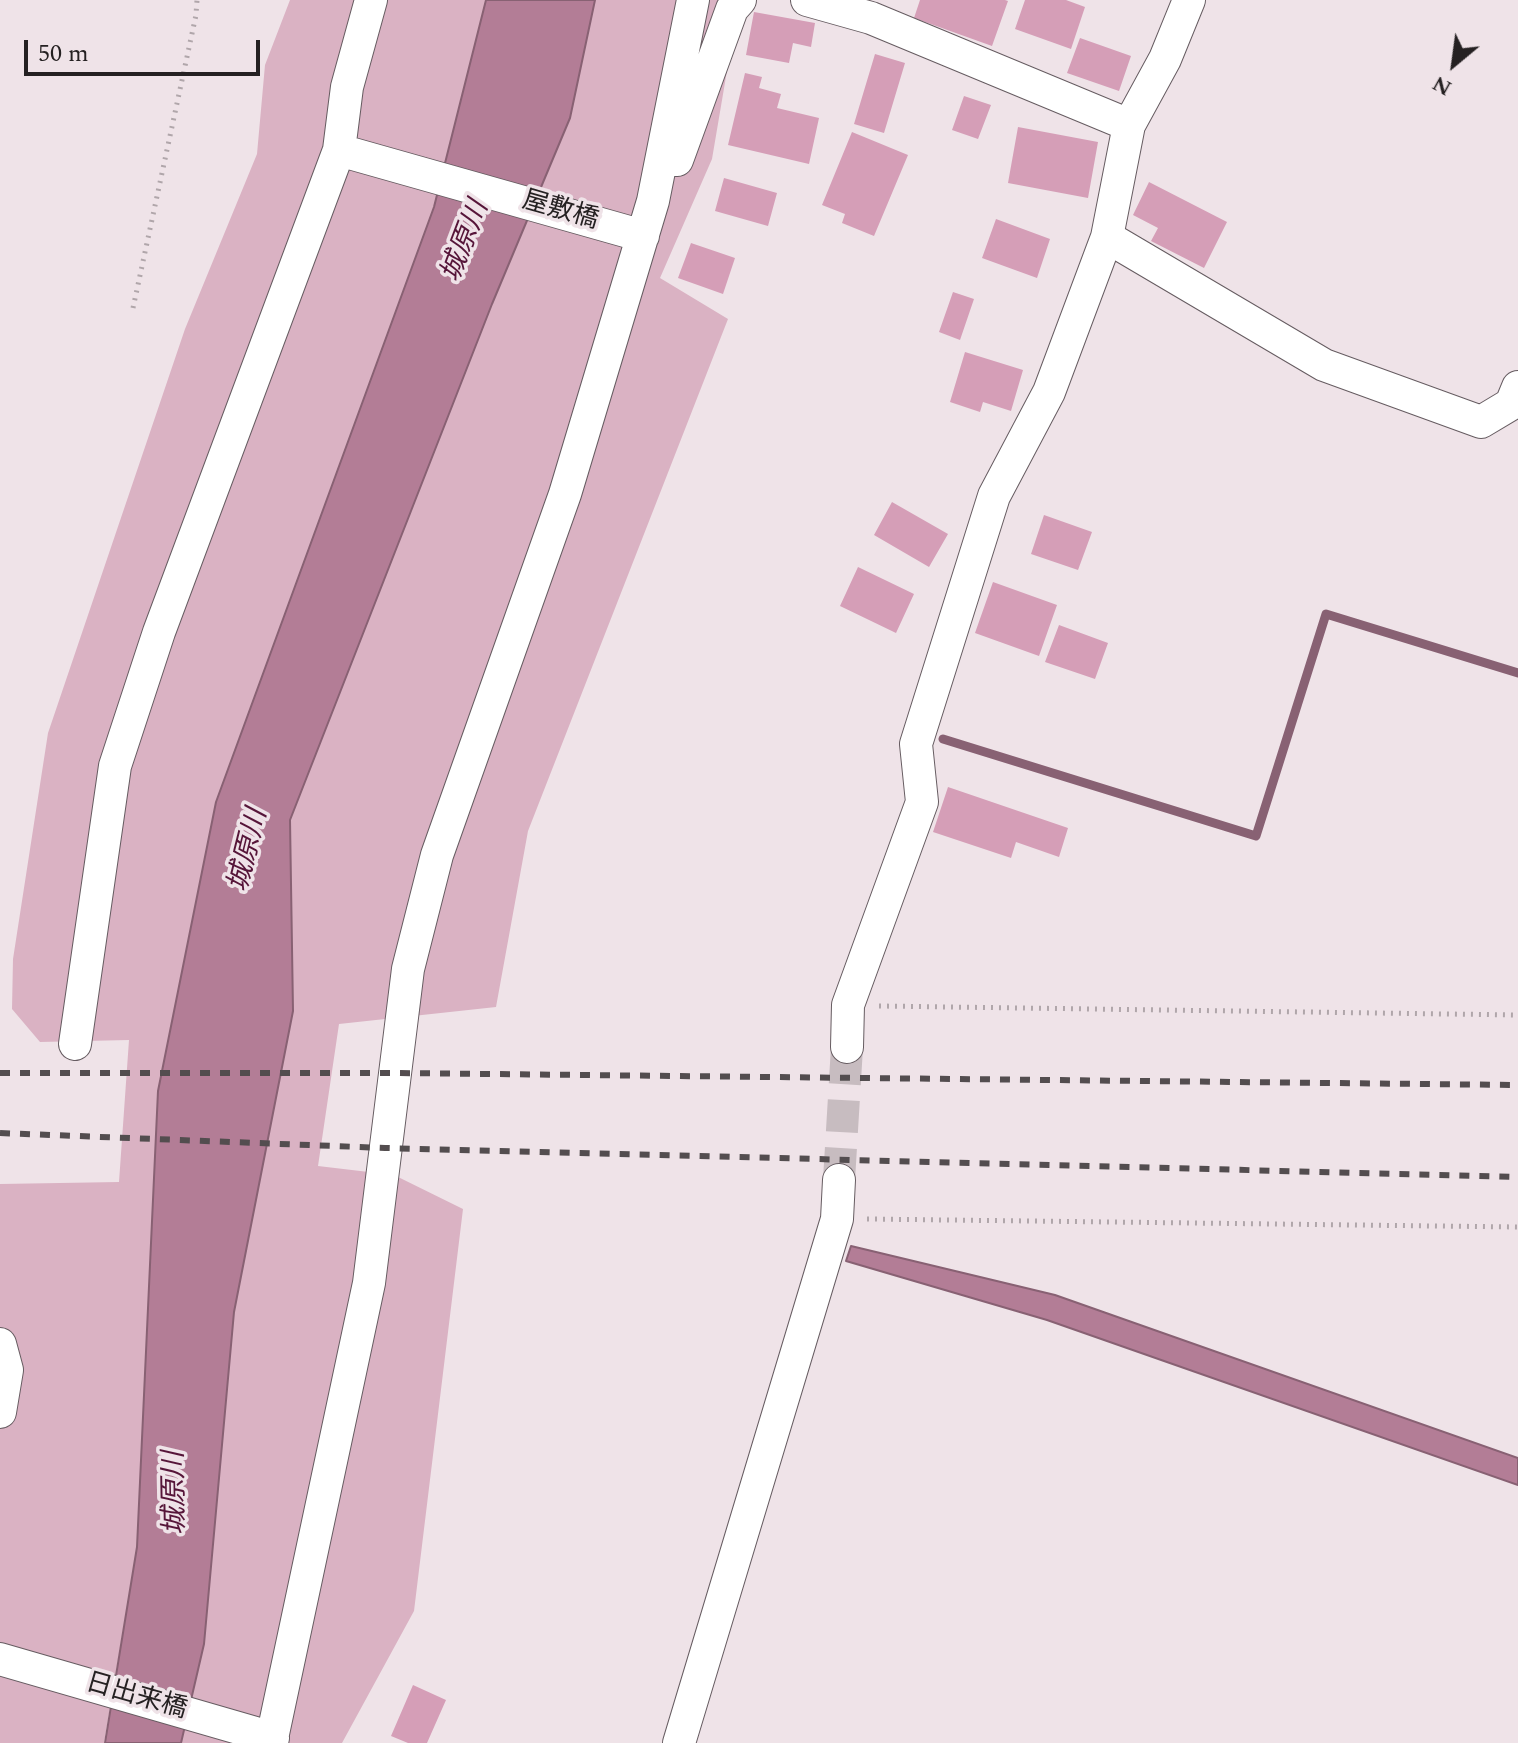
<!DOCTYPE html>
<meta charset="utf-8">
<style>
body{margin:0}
#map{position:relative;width:1518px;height:1743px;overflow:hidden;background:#efe3e8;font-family:Spectral,serif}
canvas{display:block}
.north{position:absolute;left:1414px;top:24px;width:80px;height:80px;-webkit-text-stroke:6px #efe3e8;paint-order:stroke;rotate:209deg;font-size:22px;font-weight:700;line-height:32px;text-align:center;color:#252122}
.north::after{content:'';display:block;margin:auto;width:28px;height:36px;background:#252122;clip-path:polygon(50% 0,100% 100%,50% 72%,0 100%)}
.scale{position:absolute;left:24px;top:40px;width:236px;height:36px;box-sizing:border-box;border:4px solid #252122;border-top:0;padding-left:10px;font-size:24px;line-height:28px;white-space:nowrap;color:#252122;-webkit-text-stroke:6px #efe3e8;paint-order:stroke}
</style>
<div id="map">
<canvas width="1518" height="1743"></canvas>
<div class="north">N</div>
<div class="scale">50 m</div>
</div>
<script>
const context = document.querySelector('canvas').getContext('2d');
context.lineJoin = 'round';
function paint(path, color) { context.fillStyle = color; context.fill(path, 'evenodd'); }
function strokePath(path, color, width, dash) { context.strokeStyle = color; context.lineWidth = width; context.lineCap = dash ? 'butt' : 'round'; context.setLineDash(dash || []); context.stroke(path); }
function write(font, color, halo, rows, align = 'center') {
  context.font = font + ' Spectral,"Noto Sans JP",serif'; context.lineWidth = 7; context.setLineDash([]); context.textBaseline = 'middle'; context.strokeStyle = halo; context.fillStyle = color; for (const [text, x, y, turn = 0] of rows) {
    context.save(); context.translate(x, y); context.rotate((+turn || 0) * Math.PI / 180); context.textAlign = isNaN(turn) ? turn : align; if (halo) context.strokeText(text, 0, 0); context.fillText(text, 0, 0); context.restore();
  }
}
const green = new Path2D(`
 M290,0H486L434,207L216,802L137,1547L104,1743H0V1184L119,1182L129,1040L40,1042L12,1009L13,959L48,733L185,329L257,154L265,65Z
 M595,0H739L712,159L660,278L728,319L528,831L496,1007L339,1024L318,1166L394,1175L463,1209L414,1611L342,1743H181L204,1644L234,1312L293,1011L290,820L492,304L570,119Z`);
const water = new Path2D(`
 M486,0H595L570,118L492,304L290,820L293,1011L234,1312L204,1644L181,1743H105L137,1547L158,1091L216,802L434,207Z
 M851,1246L1055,1295L1518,1458V1485L1047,1320L846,1261Z`);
const stream = new Path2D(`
 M943,739L1256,836L1326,614L1518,673`);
const building = new Path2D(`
 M920,0H1005L1008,1L992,46L914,18Z
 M1025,0H1066L1085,7L1071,49L1015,29Z
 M754,12L815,23L811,47L793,43L789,63L746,55Z
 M1080,38L1131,56L1119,91L1067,73Z
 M875,54L905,63L884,133L854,124Z
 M745,73L762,77L759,88L781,94L777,108L819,118L809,164L728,145Z
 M964,96L991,105L978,139L952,130Z
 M1018,127L1098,142L1088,198L1008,183Z
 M852,132L908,155L874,236L842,223L845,214L822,205Z
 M724,178L777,193L768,226L715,211Z
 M1149,182L1227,222L1204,268L1151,241L1158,228L1133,215Z
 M996,219L1050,239L1037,278L982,258Z
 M691,243L735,258L723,294L678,278Z
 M953,292L974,299L960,340L939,332Z
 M965,352L1023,370L1011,411L983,402L980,412L950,402Z
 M892,502L948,534L929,567L874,535Z
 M1044,515L1092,532L1078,570L1031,554Z
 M858,567L914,594L896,633L840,606Z
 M993,582L1057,605L1039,656L975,633Z
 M1059,625L1108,643L1095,679L1045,662Z
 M948,787L1068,828L1059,857L1016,842L1011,858L933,832Z
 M413,1685L446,1700L427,1743H408L391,1736Z`);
const streetTunnel = new Path2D(`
 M839,1180L847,1047`);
const path = new Path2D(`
 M133,308L196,15L197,0
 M879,1006L1518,1015
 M867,1219L1518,1227`);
const street = new Path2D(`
 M807,0L871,18L1129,125
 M339,150L643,236
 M677,160L732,9L740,0
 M1107,237L1324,365L1481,422L1511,404L1518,387
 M75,1044L115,766L159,632L339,150L347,87L371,0
 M847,1047L848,1005L922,802L916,744L994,496L1049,392L1107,237L1129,125L1165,59L1189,0
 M0,1344L7,1370L0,1412
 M0,1659L273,1738
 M271,1743L369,1283L408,969L437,855L565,494L653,201L693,0
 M679,1743L837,1219L839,1180`);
const rail = new Path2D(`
 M0,1073H395L1518,1085
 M0,1133L385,1148L1518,1177`);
const streetNames = [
 ["屋敷橋",560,212,16],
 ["日出来橋",136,1698,16]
];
const waterNames = [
 ["城原川",467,242,-69],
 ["城原川",250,851,-76],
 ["城原川",177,1493,-91]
];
paint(green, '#dab2c3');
paint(water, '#b37d96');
strokePath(water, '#886173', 2);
strokePath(stream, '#886173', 9);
paint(building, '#d59eb7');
strokePath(streetTunnel, '#c7bcc0', 32, [32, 16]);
strokePath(street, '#665c61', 34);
strokePath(path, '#b0a6aa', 5, [2, 6]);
strokePath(street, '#fff', 32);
strokePath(rail, '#534d4f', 6, [10, 10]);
write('26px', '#252122', '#efe3e8', streetNames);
write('italic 28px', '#561539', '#efe3e8', waterNames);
</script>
